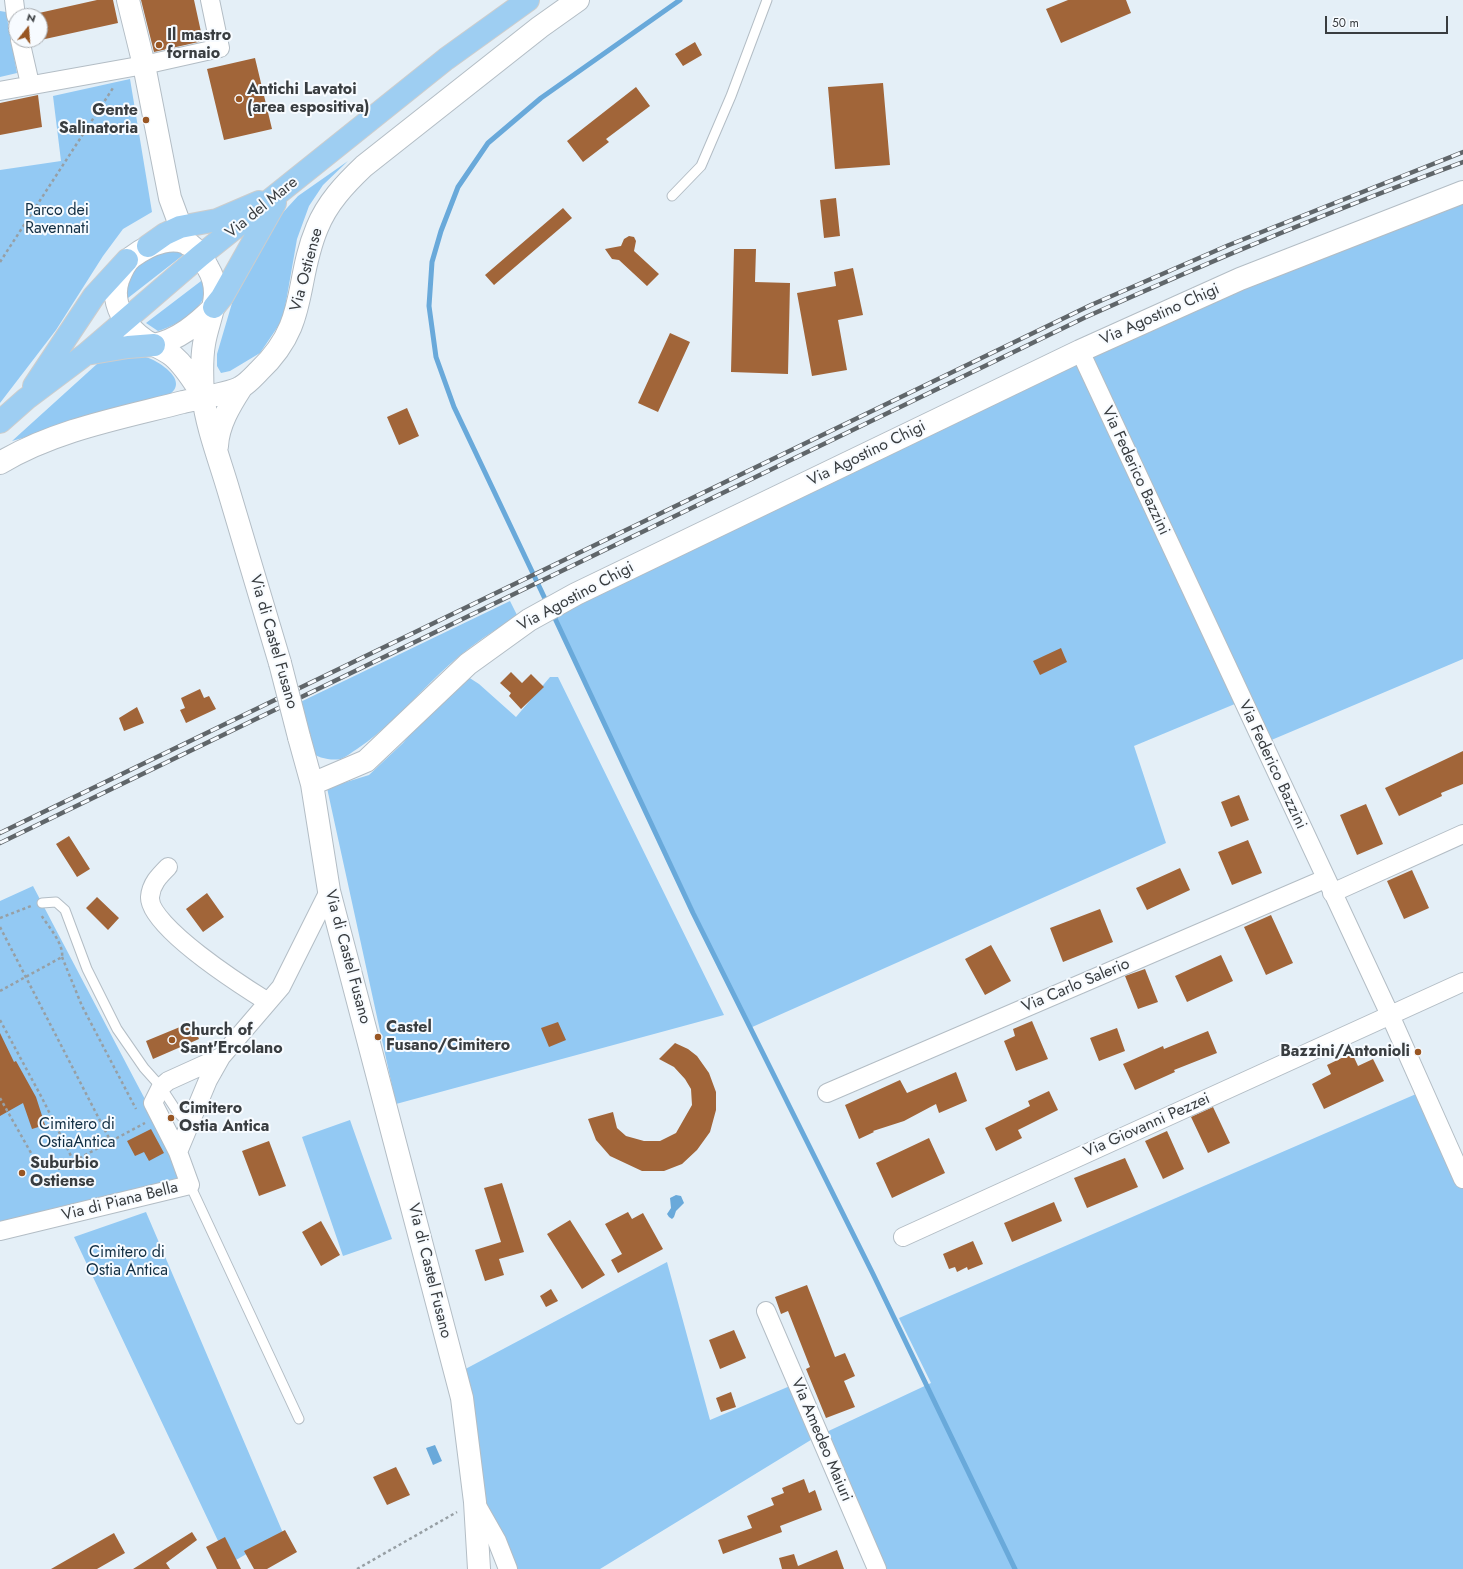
<!DOCTYPE html>
<style>
body{margin:0}
#map{position:relative;width:1463px;height:1569px;overflow:hidden;background:#e4eff7;font-family:Jost,sans-serif}
canvas{display:block}
.north{position:absolute;left:8px;top:8px;width:40px;height:40px;box-sizing:border-box;background:#f7fbff;border:1px solid #abafb3;border-radius:50%;rotate:17deg;font-size:11px;font-weight:700;line-height:16px;text-align:center;color:#393d40}
.north::after{content:'';display:block;margin:auto;width:14px;height:18px;background:#985623;clip-path:polygon(50% 0,100% 100%,50% 72%,0 100%)}
.scale{position:absolute;left:1325px;top:16px;width:123px;height:18px;box-sizing:border-box;border:2px solid #393d40;border-top:0;padding-left:5px;font-size:12px;line-height:14px;white-space:nowrap;color:#393d40;-webkit-text-stroke:3px #f7fbff;paint-order:stroke}
</style>
<div id="map">
<canvas width="1463" height="1569"></canvas>
<div class="north">N</div>
<div class="scale">50 m</div>
</div>
<script>
const context = document.querySelector('canvas').getContext('2d');
context.lineJoin = 'round';
function paint(path, color) { context.fillStyle = color; context.fill(path, 'evenodd'); }
function strokePath(path, color, width, dash) { context.strokeStyle = color; context.lineWidth = width; context.lineCap = dash ? 'butt' : 'round'; context.setLineDash(dash || []); context.stroke(path); }
function write(font, color, halo, rows, align = 'center') {
  context.font = font + ' Jost,sans-serif'; context.lineWidth = 4; context.setLineDash([]); context.textBaseline = 'middle'; context.strokeStyle = halo; context.fillStyle = color; for (const [text, x, y, turn = 0] of rows) {
    context.save(); context.translate(x, y); context.rotate((+turn || 0) * Math.PI / 180); context.textAlign = isNaN(turn) ? turn : align; if (halo) context.strokeText(text, 0, 0); context.fillText(text, 0, 0); context.restore();
  }
}
const green = new Path2D(`
 M0,11L6,12L17,73L0,77Z
 M130,79L152,212L123,229L103,256L56,330L0,403V170L61,161L53,96Z
 M348,161L323,185L309,206L297,239L283,319L260,353L230,371L221,373L217,366V354L240,276L265,232L298,196Z
 M1463,192V659L1262,744L1242,701L1134,746L1166,843L750,1028L546,600L1080,351Z
 M168,249L187,252L128,298C116,273 150,257 168,249Z
 M205,278C214,304 179,325 158,331L146,323Z
 M111,354C123,354 134,354 145,357C155,359 177,373 176,384C176,390 171,393 167,397L12,441L97,364Z
 M510,601L518,617C485,634 457,656 431,682C407,706 385,730 357,749C352,752 346,757 341,759C331,761 317,758 310,751C305,747 295,714 292,706Z
 M465,675L479,684L516,717L550,677H558L724,1015L396,1104L327,788L369,775L403,743L438,701Z
 M33,886L190,1185L0,1225V901Z
 M1423,1091L1463,1179V1569H877L819,1435L600,1569H508L475,1502L456,1374L667,1262L710,1420L797,1383L820,1435L931,1383L899,1318Z
 M350,1120L392,1239L343,1256L302,1137Z
 M146,1212L283,1533L229,1564L74,1237Z`);
const water = new Path2D(`
 M676,1195L681,1196L684,1203L676,1211L674,1217L672,1219L669,1217L667,1214L671,1208L670,1198Z
 M435,1445L442,1461L433,1465L426,1448Z`);
const stream = new Path2D(`
 M547,603L454,407L436,357L429,306L432,262L441,231L458,187L488,143L541,98L680,0
 M552,612L693,913L873,1274L1015,1569`);
const building = new Path2D(`
 M97,0H113L118,23L36,41L40,40V16L30,15Z
 M141,0H194L203,41L154,52Z
 M1068,0H1126L1131,13L1061,43L1046,9Z
 M695,42L702,55L683,66L675,54Z
 M255,58L272,129L224,140L207,69Z
 M883,83L890,165L835,169L828,87Z
 M636,87L650,106L606,139L609,142L583,162L567,141Z
 M38,95L42,127L0,135V103Z
 M836,198L840,236L824,238L820,200Z
 M563,208L572,218L494,285L485,275Z
 M629,236L634,237L636,241L634,251L659,274L647,286L619,260L612,259L605,249L621,246L624,239Z
 M734,249H756L755,282L790,283L788,374L731,372Z
 M853,268L863,315L838,320L847,370L812,376L797,293L836,286L834,272Z
 M670,333L690,342L658,412L638,403Z
 M407,408L419,436L399,445L387,417Z
 M1061,648L1067,662L1040,675L1033,661Z
 M511,672L522,683L531,674L544,687L521,709L509,696L511,693L500,683Z
 M200,689L204,698L209,696L216,709L186,723L180,710L185,708L181,698Z
 M137,707L144,723L124,731L119,718Z
 M1463,751V784L1441,793L1442,796L1399,816L1385,788Z
 M1239,795L1249,820L1231,827L1221,802Z
 M1366,804L1383,844L1357,855L1340,815Z
 M69,836L90,869L77,877L56,844Z
 M1248,840L1262,873L1232,885L1218,852Z
 M1180,868L1190,890L1147,910L1136,888Z
 M1412,870L1429,908L1404,919L1387,881Z
 M207,893L224,917L203,932L186,909Z
 M97,897L119,918L108,930L86,908Z
 M1100,909L1113,942L1063,962L1050,928Z
 M1271,915L1293,963L1266,975L1244,927Z
 M991,945L1011,981L985,995L965,959Z
 M1221,955L1233,981L1187,1002L1175,976Z
 M1145,969L1158,1002L1138,1009L1125,976Z
 M1032,1021L1048,1059L1016,1071L1004,1041L1015,1036L1013,1029Z
 M192,1022L199,1039L153,1059L146,1041Z
 M558,1022L566,1040L549,1047L541,1028Z
 M1117,1028L1125,1051L1099,1061L1090,1038Z
 M1208,1031L1217,1053L1174,1070L1175,1072L1135,1090L1123,1064L1163,1046L1164,1049Z
 M0,1033L14,1062L16,1061L36,1097L45,1125L32,1129L23,1103L0,1116Z
 M675,1043L688,1049L697,1056L709,1073L716,1092V1110L710,1132L697,1150L682,1164L664,1171H642L610,1156L596,1140L588,1119L613,1112L617,1128L626,1136L644,1141H660L676,1133L692,1105L691,1089L685,1079L674,1067L659,1059Z
 M1352,1053L1358,1066L1373,1059L1384,1081L1324,1109L1312,1084L1331,1074L1327,1065Z
 M956,1072L967,1101L939,1113L936,1104L904,1121L873,1131L874,1132L859,1139L845,1105L900,1080L907,1093Z
 M1049,1091L1058,1110L1018,1130L1022,1138L996,1151L985,1128L1030,1106L1028,1101Z
 M1213,1107L1230,1143L1208,1153L1191,1117Z
 M151,1129L164,1153L149,1161L144,1152L135,1156L127,1141Z
 M1167,1131L1184,1169L1163,1179L1145,1141Z
 M929,1138L945,1173L892,1198L876,1163Z
 M269,1141L286,1186L259,1196L242,1151Z
 M1125,1158L1138,1187L1087,1208L1074,1178Z
 M502,1183L524,1252L499,1259L504,1275L485,1281L475,1250L501,1242L484,1188Z
 M1054,1202L1062,1221L1012,1242L1004,1223Z
 M628,1212L632,1219L643,1213L663,1249L618,1273L611,1260L622,1254L605,1224Z
 M570,1220L605,1275L582,1289L547,1234Z
 M321,1221L340,1255L321,1266L302,1232Z
 M973,1241L983,1264L968,1270L967,1267L957,1272L955,1267L949,1269L943,1254Z
 M807,1285L835,1357L845,1353L855,1376L844,1381L855,1407L826,1418L806,1369L810,1367L788,1311L781,1314L775,1297Z
 M551,1289L558,1301L546,1307L540,1296Z
 M734,1330L746,1358L720,1369L709,1340Z
 M731,1392L736,1407L721,1412L716,1398Z
 M396,1467L410,1495L387,1505L373,1477Z
 M804,1479L809,1493L815,1490L822,1510L780,1526L782,1532L723,1554L718,1540L752,1528L747,1516L774,1505L771,1498L784,1493L782,1488Z
 M285,1530L297,1552L267,1569H254L244,1551Z
 M192,1532L197,1540L166,1563L170,1569H133Z
 M114,1533L125,1553L97,1569H51Z
 M225,1537L241,1569H217L206,1547Z
 M837,1550L844,1569H782L779,1558L794,1554L798,1566Z`);
const path = new Path2D(`
 M0,262L113,88
 M0,918L31,906
 M0,927L111,1142
 M62,957L82,1006L136,1109
 M0,991L62,957C64,944 48,926 41,915
 M0,1020L42,1098L74,1162
 M0,1098L35,1160L47,1166L59,1169L145,1123
 M357,1569L457,1512`);
const lane = new Path2D(`
 M672,196L701,166L731,96L767,0
 M42,903L56,902L65,910L87,969L117,1029L144,1068L161,1087L178,1113L189,1124
 M190,1185L299,1419`);
const street = new Path2D(`
 M14,0L16,16
 M20,40L30,84
 M0,91L144,65L220,48L210,0
 M1080,351L1390,1015L1463,1179
 M168,867C159,876 151,884 150,897C148,926 244,987 268,1002
 M1332,893L1463,834
 M827,1093L1325,879
 M178,1152L208,1080L221,1057L281,987L329,891
 M0,1231L190,1185L178,1152L153,1103L161,1087L168,1081L221,1057
 M903,1237L1463,982
 M766,1311L877,1569
 M476,1504L497,1541L508,1569`);
const secondary = new Path2D(`
 M128,0L144,65L170,198L187,244
 M154,345C178,340 197,324 214,307
 M204,397C194,382 186,367 173,356C164,349 155,346 146,341C126,328 110,304 118,280C121,272 125,262 132,257C148,245 177,231 195,249C200,254 205,262 208,268C224,294 208,318 204,344C201,361 202,379 203,396C207,428 220,461 229,492C246,549 263,606 280,663
 M217,446C218,425 230,405 241,388
 M0,463C55,430 121,418 183,402C196,399 232,393 241,387C248,383 254,376 259,371C309,324 294,283 317,228C327,203 345,184 364,166L540,27L578,0
 M299,737L312,784L329,891L462,1398L475,1502L479,1569
 M312,784L366,761L468,664L529,620L576,594L1080,351L1240,279L1463,192`);
const primary = new Path2D(`
 M148,246L165,234L180,227L217,220L259,202
 M214,307L222,297L275,203
 M86,354L128,347L154,345
 M34,386L94,296L127,260
 M0,422L26,399L86,354L200,256L446,59L528,0`);
const rail = new Path2D(`
 M0,833L1091,305L1229,245L1463,152
 M0,843L1086,317C1210,261 1335,209 1463,162`);
const secondaryBridge = new Path2D(`
 M280,663L299,737`);
const markers = [
 [159,45,4,"#985623"],
 [239,99,4,"#985623"],
 [146,120,4,"#985623"],
 [378,1037,4,"#985623"],
 [172,1040,4,"#985623"],
 [1418,1052,4,"#985623"],
 [171,1118,4,"#985623"],
 [22,1173,4,"#985623"]
];
const poiNames = [
 ["Il mastro",167,36],
 ["fornaio",167,54],
 ["Antichi Lavatoi",247,90],
 ["(area espositiva)",247,108],
 ["Gente",138,111,"right"],
 ["Salinatoria",138,129,"right"],
 ["Castel",386,1028],
 ["Fusano/Cimitero",386,1046],
 ["Church of",180,1031],
 ["Sant'Ercolano",180,1049],
 ["Bazzini/Antonioli",1410,1052,"right"],
 ["Cimitero",179,1109],
 ["Ostia Antica",179,1127],
 ["Suburbio",30,1164],
 ["Ostiense",30,1182]
];
const streetNames = [
 ["Via del Mare",262,208,-39],
 ["Via Ostiense",307,270,-75],
 ["Via Agostino Chigi",1160,315,-24],
 ["Via Agostino Chigi",867,454,-26],
 ["Via Federico Bazzini",1135,471,65],
 ["Via Agostino Chigi",576,597,-28],
 ["Via di Castel Fusano",273,642,74],
 ["Via Federico Bazzini",1272,765,65],
 ["Via di Castel Fusano",347,957,75],
 ["Via Carlo Salerio",1076,986,-23],
 ["Via Giovanni Pezzei",1147,1126,-24],
 ["Via di Piana Bella",120,1202,-14],
 ["Via di Castel Fusano",429,1271,76],
 ["Via Amedeo Maiuri",821,1440,67]
];
const parkNames = [
 ["Parco dei",57,211],
 ["Ravennati",57,229],
 ["Cimitero di",77,1125],
 ["OstiaAntica",77,1143],
 ["Cimitero di",127,1253],
 ["Ostia Antica",127,1271]
];
paint(green, '#93c9f3');
paint(water, '#69a9da');
strokePath(stream, '#69a9da', 5);
paint(building, '#a16539');
strokePath(lane, '#b3bdc5', 11);
strokePath(street, '#b3bdc5', 20);
strokePath(secondary, '#b3bdc5', 24);
strokePath(primary, '#cccdcd', 24);
strokePath(path, '#979fa4', 2.5, [3, 3]);
strokePath(lane, '#fff', 9);
strokePath(street, '#fff', 18);
strokePath(secondary, '#fff', 22);
strokePath(primary, '#9ecef2', 22);
strokePath(rail, '#60666a', 4.5);
strokePath(rail, '#f7fbff', 3, [9]);
strokePath(secondaryBridge, '#b3bdc5', 24, []);
strokePath(secondaryBridge, '#fff', 22);
for (const [x, y, r, color] of markers) { const dot = new Path2D(); dot.arc(x, y, r, 0, 2 * Math.PI); context.fillStyle = color; context.fill(dot); strokePath(dot, '#f7fbff', 1.5); }
write('bold 16px', '#393d40', '#f7fbff', poiNames, 'left');
write('16px', '#393d40', '#f7fbff', streetNames);
write('16px', '#112e43', '#f7fbff', parkNames);
</script>
